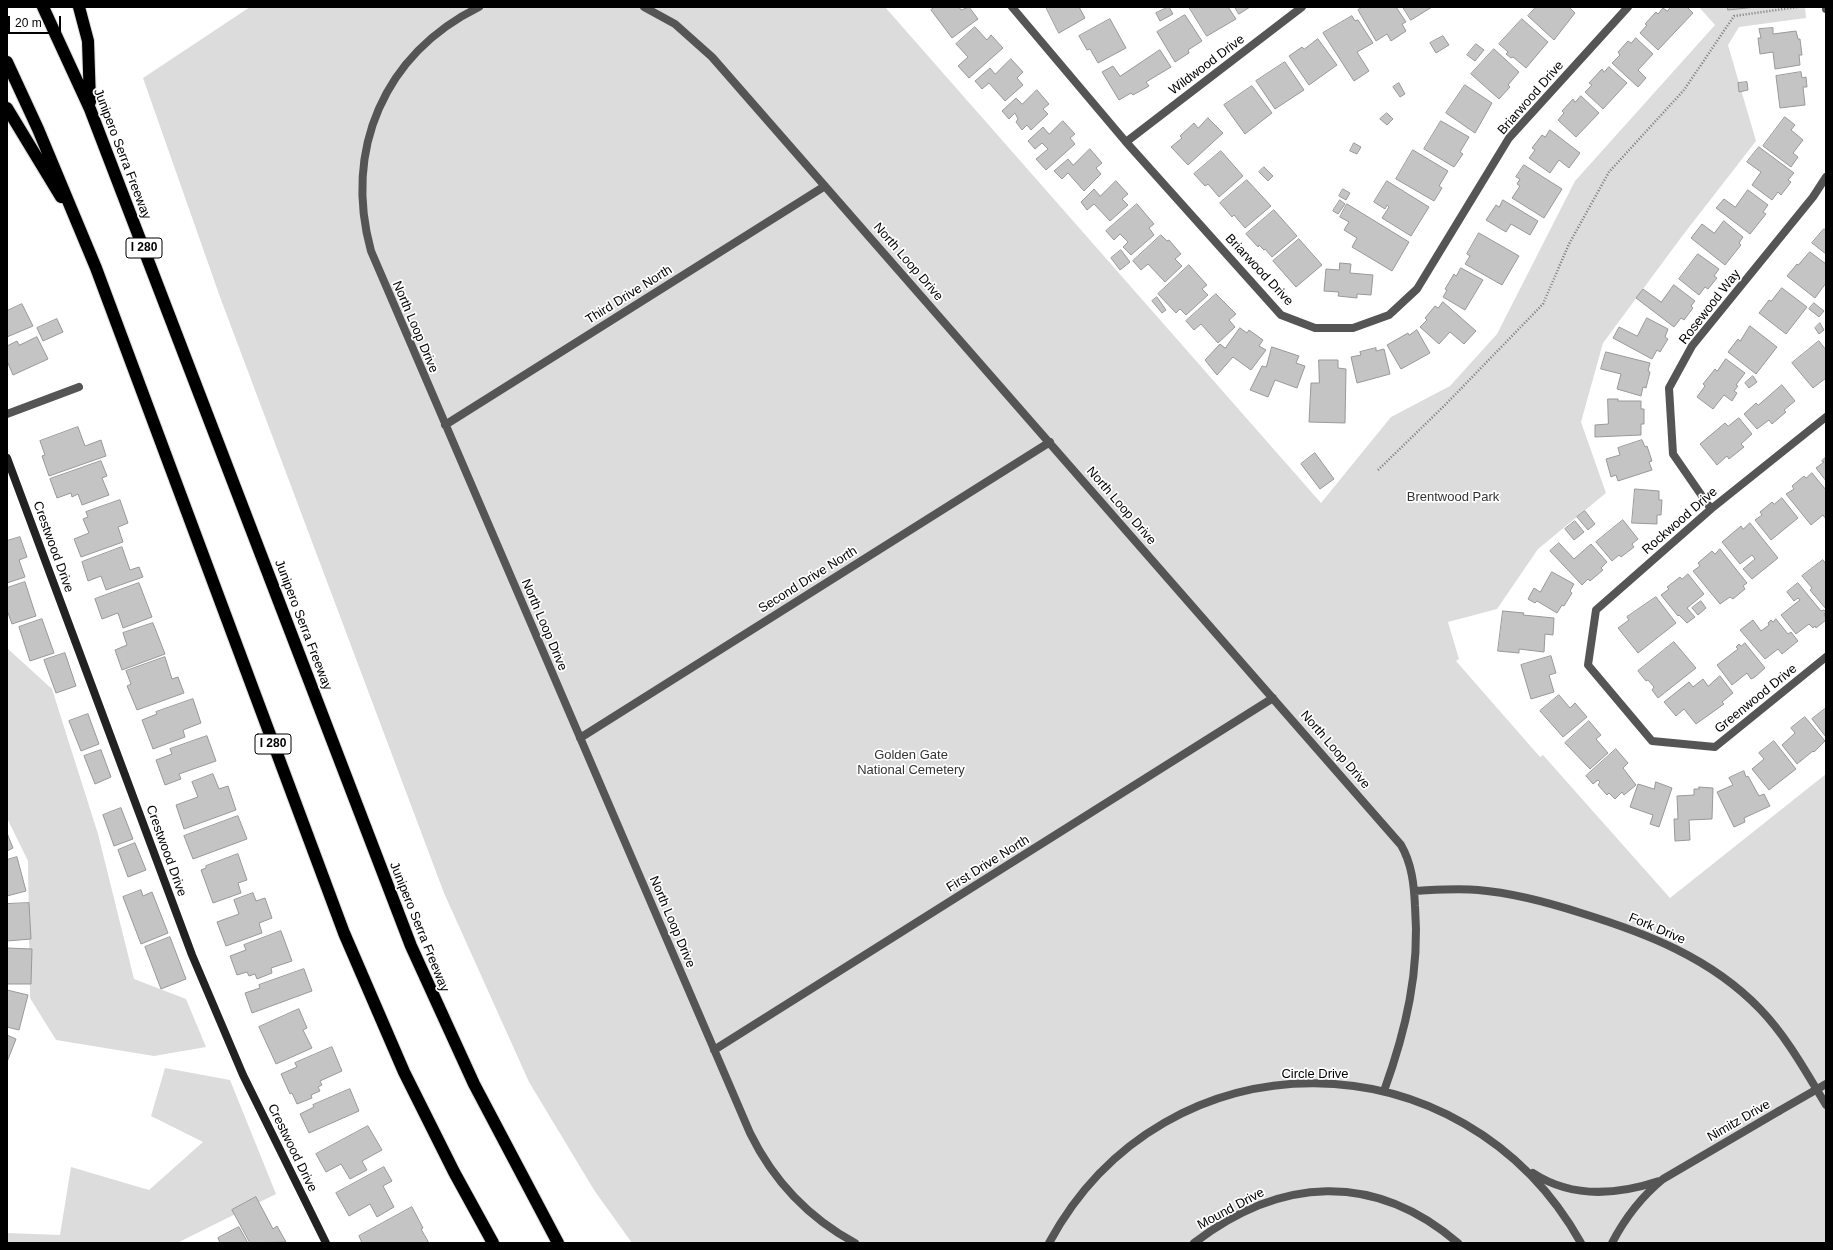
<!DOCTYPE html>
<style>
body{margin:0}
#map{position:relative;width:1833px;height:1250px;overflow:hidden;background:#fff;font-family:Helvetica,sans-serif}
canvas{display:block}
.frame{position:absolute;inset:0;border:8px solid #000;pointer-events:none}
.scale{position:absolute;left:8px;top:16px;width:53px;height:18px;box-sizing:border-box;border:2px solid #000;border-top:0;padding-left:5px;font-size:12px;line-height:14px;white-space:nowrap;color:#000;-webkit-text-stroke:3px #fff;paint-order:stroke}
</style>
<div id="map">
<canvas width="1833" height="1250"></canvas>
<div class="frame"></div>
<div class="scale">20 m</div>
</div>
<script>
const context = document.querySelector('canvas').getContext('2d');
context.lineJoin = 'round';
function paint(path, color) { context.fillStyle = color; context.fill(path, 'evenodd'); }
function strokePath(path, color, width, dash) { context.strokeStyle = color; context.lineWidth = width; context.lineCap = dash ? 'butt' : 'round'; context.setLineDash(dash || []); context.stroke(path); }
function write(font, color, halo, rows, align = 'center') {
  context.font = font + ' Helvetica,sans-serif'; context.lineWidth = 3.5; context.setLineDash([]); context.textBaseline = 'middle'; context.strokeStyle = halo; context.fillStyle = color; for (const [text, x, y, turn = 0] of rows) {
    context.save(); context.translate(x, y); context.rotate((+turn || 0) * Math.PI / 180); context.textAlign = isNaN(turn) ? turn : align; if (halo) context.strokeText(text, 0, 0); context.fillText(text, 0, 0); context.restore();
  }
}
const green = new Path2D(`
 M250,7H885L1321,503L1391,417L1450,386L1497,334L1575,181L1715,25L1699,7H1805L1806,18L1739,27L1728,45L1756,141L1683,235L1603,343L1581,422L1606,493L1538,549L1497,609L1448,622L1459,659L1456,661L1540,757L1543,755L1670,898L1826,774V1243H632L594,1190L529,1082L444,893L220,297L143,78Z
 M7,648L52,689L98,834L134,979L186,999L206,1047L154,1056L56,1040L30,998L28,861L7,818Z
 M165,1068L230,1080L276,1194L177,1243H7V1233L60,1235L71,1167L149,1190L203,1142L151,1116Z`);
const building = new Path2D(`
 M935,7H959L961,10L969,7L978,19L952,38L931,10Z
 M1046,7H1079L1085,18L1059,33Z
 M1169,7L1173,14L1160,21L1156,13Z
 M1189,7H1228L1236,19L1207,36Z
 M1235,7H1250L1239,14Z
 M1363,7H1396L1406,22L1402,24L1406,31L1391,41L1387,34L1376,41L1358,10Z
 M1403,7H1432L1411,20Z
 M1536,7H1569L1575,13L1554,40L1528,16Z
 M1671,7H1687L1693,13L1658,50L1640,33L1647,25L1645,24L1656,12L1658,14L1663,8L1667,11Z
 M1728,7H1756L1728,10Z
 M1185,15L1202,41L1188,50L1189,53L1175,62L1157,32Z
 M1352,16L1355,21L1358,20L1373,43L1357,52L1369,71L1354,81L1323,33Z
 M1110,19L1126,48L1098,63L1090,49L1087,50L1079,36Z
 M1522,19L1548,42L1526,68L1513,57L1511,58L1506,54L1508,52L1499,44Z
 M975,27L987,40L991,35L1003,48L969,78L958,66L968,57L956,44Z
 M1773,28V34L1796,31L1798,39H1800L1802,55H1799L1800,65L1775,69L1773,52L1760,54L1758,38H1761L1759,29Z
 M1443,36L1449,45L1436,53L1430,43Z
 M1636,38L1653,54L1638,70L1646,78L1638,87L1612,63L1620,55L1618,52L1628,41L1631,43Z
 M1318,39L1337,65L1309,85L1289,56L1302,47L1304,49Z
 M1476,44L1484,50L1475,61L1467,55Z
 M1494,49L1519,72L1508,85L1510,87L1499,99L1471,74Z
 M1160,50L1171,67L1146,82L1149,86L1133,95L1131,93L1119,100L1102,72L1113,66L1120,76Z
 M1011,59L1023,72L1017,78L1023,85L1005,101L989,83L982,89L975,81L990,68L995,74Z
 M1285,62L1304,90L1275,109L1256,81Z
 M1609,67L1627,83L1603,109L1585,92L1592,85L1589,83L1602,69L1604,72Z
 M1801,72L1802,78L1806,77L1807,87H1803L1805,105L1780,108L1776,76Z
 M1747,82L1748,90L1739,92L1738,83Z
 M1399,83L1405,94L1400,97L1393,87Z
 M1465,85L1492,103L1475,133L1446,113Z
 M1252,86L1272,113L1245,134L1224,105Z
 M1037,90L1049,104L1043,109L1048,114L1031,130L1027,125L1022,130L1016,122L1018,119L1015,113L1009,119L1002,111L1016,98L1022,104Z
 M1581,96L1599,113L1576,137L1558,120L1564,113L1562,111L1573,99L1575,102Z
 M1387,113L1393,119L1387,125L1380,119Z
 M1785,117L1795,125L1791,130L1803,140L1793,153L1798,157L1791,167L1763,146Z
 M1208,118L1223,133L1188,165L1171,147L1182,138L1180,136L1194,123L1198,128Z
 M1063,121L1075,134L1070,138L1075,144L1046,170L1036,159L1048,149L1042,143L1035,149L1028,141L1043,127L1049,134Z
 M1441,121L1469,137L1460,152L1463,154L1454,167L1424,149Z
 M1550,130L1580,153L1569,168L1559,160L1550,173L1529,158L1535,150L1532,148L1542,135L1545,137Z
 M1354,143L1361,147L1357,154L1350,151Z
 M1759,147L1794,173L1788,180L1791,182L1781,195L1778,192L1772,200L1752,185L1761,172L1747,162Z
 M1090,149L1102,163L1096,168L1101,174L1084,191L1068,173L1062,179L1054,171L1068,159L1073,165Z
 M1413,150L1448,171L1439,186L1442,188L1434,201L1396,179Z
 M1221,151L1243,176L1219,197L1208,184L1205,186L1194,174Z
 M1524,165L1562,189L1544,218L1512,198L1520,186L1517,184L1520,179L1516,177Z
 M1264,167L1273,176L1268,181L1259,172Z
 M1247,180L1271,206L1245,228L1234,215L1232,217L1220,203Z
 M1116,181L1128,194L1122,199L1128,205L1110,221L1094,204L1087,210L1081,202L1094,189L1100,196Z
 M1387,181L1429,207L1411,236L1382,218L1389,207L1387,205L1385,209L1374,202Z
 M1343,189L1350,193L1346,200L1339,196Z
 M1748,190L1768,205L1763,212L1766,214L1750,234L1716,208L1724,199L1735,207Z
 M1340,200L1345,204L1338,214L1333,211Z
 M1503,200L1538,221L1530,235L1511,224L1506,232L1486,220L1496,205L1499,207Z
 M1137,204L1154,224L1149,228L1154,235L1131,255L1123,247L1128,242L1120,234L1114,240L1106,231Z
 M1347,204L1409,242L1392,271L1352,247L1357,238L1344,230L1349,222L1340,217Z
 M1274,210L1297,236L1272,257L1265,249L1264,250L1259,245L1258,247L1246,234Z
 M1724,221L1743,237L1739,243L1741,245L1725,265L1691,238L1702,224L1714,233Z
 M1824,229L1826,230V254L1812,243Z
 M1479,233L1519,256L1502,285L1465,264L1470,256L1467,254Z
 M1161,235L1167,241L1169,240L1181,254L1175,259L1182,266L1165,282L1148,264L1141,270L1133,261Z
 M1299,239L1322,265L1296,287L1273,261Z
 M1121,250L1130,262L1120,270L1111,258Z
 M1810,252L1826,264V283L1815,298L1787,276L1797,264L1798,265Z
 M1698,254L1719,269L1714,276L1717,278L1708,289L1705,287L1699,295L1679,279Z
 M1340,263L1351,264L1350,273L1373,275L1371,295L1357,294V298L1338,296L1339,292L1324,291L1326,269L1339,270Z
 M1189,265L1207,285L1202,289L1208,295L1186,315L1180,309L1176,313L1158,294Z
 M1461,268L1483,280L1465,310L1443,297L1447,290L1445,289L1454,274L1456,276Z
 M1674,285L1695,301L1691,306L1693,308L1684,320L1681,318L1674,327L1636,298L1643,289L1661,302Z
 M1782,288L1807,307L1786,334L1759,313L1769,300L1771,301Z
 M1216,294L1236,314L1229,320L1235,327L1218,343L1201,324L1194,330L1186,321Z
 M1157,297L1166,310L1162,313L1152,301Z
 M1443,302L1476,331L1464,344L1450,332L1439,344L1420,327L1427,320L1425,318L1435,306L1438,308Z
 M1814,303L1824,311L1819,317L1809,309Z
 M22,304L33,326L7,337V311Z
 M1647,318L1668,329L1665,337L1668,339L1660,352L1657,350L1652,359L1613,338L1619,327L1637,336Z
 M57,319L63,332L43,341L37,328Z
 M1820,323L1824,330L1819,334L1815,328Z
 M1750,326L1777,347L1756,374L1728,352L1738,339L1740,341Z
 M1240,328L1247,333L1249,330L1263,340L1259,346L1266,350L1251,370L1233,357L1217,375L1205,360L1220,344L1225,348Z
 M1417,330L1430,353L1401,369L1387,345L1408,333L1409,335Z
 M37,337L48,359L13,375L7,361V346L17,341L19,345Z
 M1819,341L1826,350V378L1813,388L1792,363Z
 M1272,347L1299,356L1296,363L1305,366L1297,388L1275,380L1268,397L1250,390L1262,366L1266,367Z
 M1376,348V351L1384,349L1390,374L1357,383L1351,357L1361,355L1360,352Z
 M1606,352L1650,363L1648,371L1650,372L1646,388L1643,387L1641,396L1617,389L1621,374L1601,369Z
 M1726,359L1745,373L1736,385L1738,386L1734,391L1737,393L1732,401L1724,395L1713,409L1697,397L1705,386L1703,384L1715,369L1717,371Z
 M1319,360H1338V368L1346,369L1345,423L1309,422L1311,383H1319Z
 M1753,376L1757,382L1749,388L1745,383Z
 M1782,385L1795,401L1784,410L1786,412L1772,424L1769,420L1757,429L1744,414L1756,403L1758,405Z
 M1608,399H1618V401H1641V409H1644V424H1641V435L1595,437V425L1608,424Z
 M1739,418L1752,434L1741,444L1744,447L1729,459L1727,456L1717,465L1700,444L1725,423L1728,426Z
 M78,427L85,446L101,440L106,456L49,476L42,456L45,455L40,441Z
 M1642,440L1645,447L1647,446L1652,461L1649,462L1652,470L1618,481L1616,475L1611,477L1606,459L1620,455L1618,448Z
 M1315,453L1334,479L1320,489L1301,464Z
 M1826,457V481L1816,468L1824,462L1822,461Z
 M101,461L107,476L102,478L109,495L82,505L78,494L72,497L71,493L57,498L50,479Z
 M1812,473L1826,490V519L1823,515L1811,525L1786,494L1794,489L1792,486L1804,476L1806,478Z
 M1635,489L1659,491V500H1662L1661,515H1657V524L1632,523Z
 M1782,498L1798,518L1771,540L1755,520L1762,515L1760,512L1772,502L1774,504Z
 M120,500L128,523L118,527L123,542L81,557L74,539L89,533L83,519L88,517L86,512Z
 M1585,511L1595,524L1588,530L1577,517Z
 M1623,520L1638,539L1632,544L1634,547L1621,557L1619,555L1612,561L1596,542Z
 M1575,521L1584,532L1574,540L1565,529Z
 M1750,523L1778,558L1752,579L1743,569L1755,559L1752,555L1740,564L1722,542L1741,526L1743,529Z
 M20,537L27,557L19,560L25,577L7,583V541Z
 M1559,543L1574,559L1591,544L1607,562L1601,568L1603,570L1590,581L1588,579L1582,585L1550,551Z
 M122,547L130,570L139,567L143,577L106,590L101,576L88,581L82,562Z
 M1720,549L1747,583L1743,586L1745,589L1733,599L1730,597L1720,604L1693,571L1700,566L1698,563L1712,551L1715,554Z
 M1823,560L1826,564V609L1810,590L1812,588L1802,576Z
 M1552,572L1574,584L1570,591L1572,593L1564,606L1562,605L1557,613L1537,601L1535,603L1528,599L1534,588L1540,592Z
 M1688,574L1704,594L1687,608L1695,617L1687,623L1679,615L1678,616L1661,595L1669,589L1667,587L1680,577L1682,579Z
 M25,582L36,616L12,624L7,610V588Z
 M139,583L152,617L123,628L118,613L102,619L95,599Z
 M1798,583L1821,611L1824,610L1826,612L1824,614L1826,618V620L1816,628L1815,626L1813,628L1809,624L1796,634L1781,615L1800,600L1798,598L1794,601L1787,592Z
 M1656,597L1676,623L1638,653L1618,628L1629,620L1627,617Z
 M1701,601L1706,608L1698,615L1692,608Z
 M1503,611L1524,613L1523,615L1554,618L1553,635L1545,634L1544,652L1519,649V653L1498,651Z
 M42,619L54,653L30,661L19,627Z
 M1776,619L1788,634L1791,632L1798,641L1782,654L1778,649L1765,659L1740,630L1753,620L1761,631L1769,625L1768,623L1771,620L1773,622Z
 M153,623L165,654L122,670L115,650L127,645L123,633Z
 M1674,642L1696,668L1658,698L1652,690L1654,687L1648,680L1646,681L1638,671Z
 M1745,643L1765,668L1755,677L1751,679L1747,673L1732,685L1717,665L1738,649L1736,647L1739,644L1741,646Z
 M65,653L76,686L56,693L44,660Z
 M1551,656L1556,673L1549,675L1554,692L1531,699L1521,665Z
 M165,657L172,679L178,677L184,693L137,710L127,686L131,684L126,671Z
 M1720,676L1733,693L1722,702L1724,704L1696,724L1684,709L1676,716L1664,702L1689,682L1693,687L1703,679L1708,686Z
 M1559,695L1570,708L1575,703L1587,717L1563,737L1540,711Z
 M193,699L201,723L183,730L185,737L153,749L142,720L157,714L156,712Z
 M1826,708V737L1812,719Z
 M88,714L99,744L81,751L69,721Z
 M1805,717L1825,741L1814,752L1813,751L1797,764L1782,745L1795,733L1791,728Z
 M1589,721L1601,735L1596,739L1608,753L1590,769L1565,743Z
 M207,736L216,761L179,774L181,779L165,785L156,760L172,754L170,749Z
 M1774,741L1796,769L1769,790L1752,769L1764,759L1759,753Z
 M1616,749L1628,763L1623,768L1636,785L1624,795L1622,792L1615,799L1609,793L1607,795L1598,785L1600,782L1598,780L1593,784L1586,776Z
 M101,750L111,777L95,784L84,756Z
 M1744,771L1746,777L1748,776L1759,796L1764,794L1770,806L1744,818L1745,822L1734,827L1717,792L1733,785L1729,778Z
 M213,774L219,789L228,786L236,810L184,829L176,805L198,797L192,782Z
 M1656,782L1672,788L1659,827L1650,824L1653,815L1630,807L1638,784L1654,789Z
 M1699,787L1713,788L1712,819L1689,820L1690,840L1675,841L1674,819H1678L1677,796L1694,795V789H1699Z
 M121,808L133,839L114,846L103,815Z
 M238,816L247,839L193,859L184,836Z
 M7,833L13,848L7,851Z
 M135,843L146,870L128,877L118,850Z
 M238,854L247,880L238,883L241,893L213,903L201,870L206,868V866Z
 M17,857L26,891L7,896V860Z
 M141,890L143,896L152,892L168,933L141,944L123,897Z
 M253,893L256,901L265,898L272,918L259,923L262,933L226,946L217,922L239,914L234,900Z
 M29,903L31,939L7,941V904Z
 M281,931L292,961L271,968L272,973L257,979L255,974L249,976L247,972L237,975L230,956L246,950L244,945Z
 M170,937L186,979L161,989L145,947Z
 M7,948L32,949L31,984H7Z
 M304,969L312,991L252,1013L245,993L260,988L259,985Z
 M7,990L28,995L19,1030L7,1027Z
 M299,1009L307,1028L303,1030L312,1048L276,1064L259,1027Z
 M7,1035L16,1039L7,1062Z
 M332,1047L342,1071L320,1081L322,1085L318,1087L320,1091L311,1095L312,1098L297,1104L292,1093L290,1094L281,1074L297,1067L295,1063Z
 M350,1089L359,1111L309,1133L300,1114L314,1107L313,1105Z
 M368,1126L382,1150L362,1161L367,1170L350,1179L341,1164L326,1172L316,1154Z
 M384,1167L392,1181L383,1186L394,1207L377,1217L370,1204L349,1216L336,1193Z
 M256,1197L273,1229L277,1226L286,1242L250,1243L232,1210Z
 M412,1207L423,1228L421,1229L429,1243H362L359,1236Z
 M239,1227L248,1243H220L218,1238Z`);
const path = new Path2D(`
 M1378,470L1445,405L1543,304L1569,244L1609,172L1684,90L1734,16L1798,7`);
const street = new Path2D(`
 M479,7C384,54 343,150 371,251L750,1133C773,1180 809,1218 855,1243
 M644,7L675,24L712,57L1401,845C1412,864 1414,885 1415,906C1420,971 1406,1030 1384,1091
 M1012,7L1126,142L1281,315L1315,328H1353L1389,315L1417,289L1509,138L1628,7
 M1826,7V9
 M1126,142L1302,7
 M7,414L79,387
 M1826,417L1711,509L1596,610L1588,665L1652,741L1715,747L1826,657
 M445,425L825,186
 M1711,509L1673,454L1669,388L1692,346L1813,197L1826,177
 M580,738L1050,442
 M1414,891C1435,890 1457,888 1478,890C1513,893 1547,902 1581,913C1646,933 1711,958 1760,1009C1787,1037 1806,1072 1826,1105
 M714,1050L1273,698
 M1533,1173C1571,1198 1617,1195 1659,1181
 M1049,1243C1165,1028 1463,1032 1581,1243
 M1194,1243C1280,1177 1374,1171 1458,1243
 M1612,1243C1625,1218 1641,1197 1663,1179L1779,1111`);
const secondary = new Path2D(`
 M7,458L192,955L243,1075L326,1243`);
const highway = new Path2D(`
 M43,7L90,109L411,946L474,1084L558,1243
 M79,7L88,41L90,102
 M7,62L38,129L96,268L344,933L404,1072L454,1172L493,1243
 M7,108L61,197`);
const streetBridge = new Path2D(`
 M1779,1111L1826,1084`);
const shields = [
 [144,248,36],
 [273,744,36]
];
const shieldNames = [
 ["I 280",144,248],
 ["I 280",273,744]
];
const streetNames = [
 ["Wildwood Drive",1207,65,-37],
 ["Briarwood Drive",1531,98,-49],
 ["Junipero Serra Freeway",122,154,69],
 ["North Loop Drive",908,262,49],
 ["Briarwood Drive",1259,270,47],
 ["Third Drive North",629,295,-32],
 ["Rosewood Way",1710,307,-52],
 ["North Loop Drive",415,327,67],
 ["North Loop Drive",1121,506,49],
 ["Rockwood Drive",1680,521,-41],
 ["Crestwood Drive",53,547,70],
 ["Second Drive North",808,580,-32],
 ["Junipero Serra Freeway",303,625,69],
 ["North Loop Drive",544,625,67],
 ["Greenwood Drive",1756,699,-39],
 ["North Loop Drive",1335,750,49],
 ["Crestwood Drive",166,851,70],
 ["First Drive North",988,864,-32],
 ["North Loop Drive",672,922,67],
 ["Junipero Serra Freeway",419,927,68],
 ["Fork Drive",1657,929,23],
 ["Circle Drive",1315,1074],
 ["Nimitz Drive",1739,1121,-30],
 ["Crestwood Drive",292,1148,64],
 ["Mound Drive",1231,1209,-28]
];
const parkNames = [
 ["Brentwood Park",1453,497],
 ["Golden Gate",911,755],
 ["National Cemetery",911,770]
];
paint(green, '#dcdcdc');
paint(building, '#c4c4c4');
strokePath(building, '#999', 1);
strokePath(highway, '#dbdbdb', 14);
strokePath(path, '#777', 2.5, [1, 2]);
strokePath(street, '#555', 8);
strokePath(secondary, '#222', 8);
strokePath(highway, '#000', 12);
strokePath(streetBridge, '#555', 8);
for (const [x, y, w] of shields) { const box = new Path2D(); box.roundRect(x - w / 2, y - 10, w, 20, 3); context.fillStyle = '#fff'; context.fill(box); strokePath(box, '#000', 1); }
write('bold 12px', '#000', null, shieldNames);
write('13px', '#000', '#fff', streetNames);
write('13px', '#333', '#fff', parkNames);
</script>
